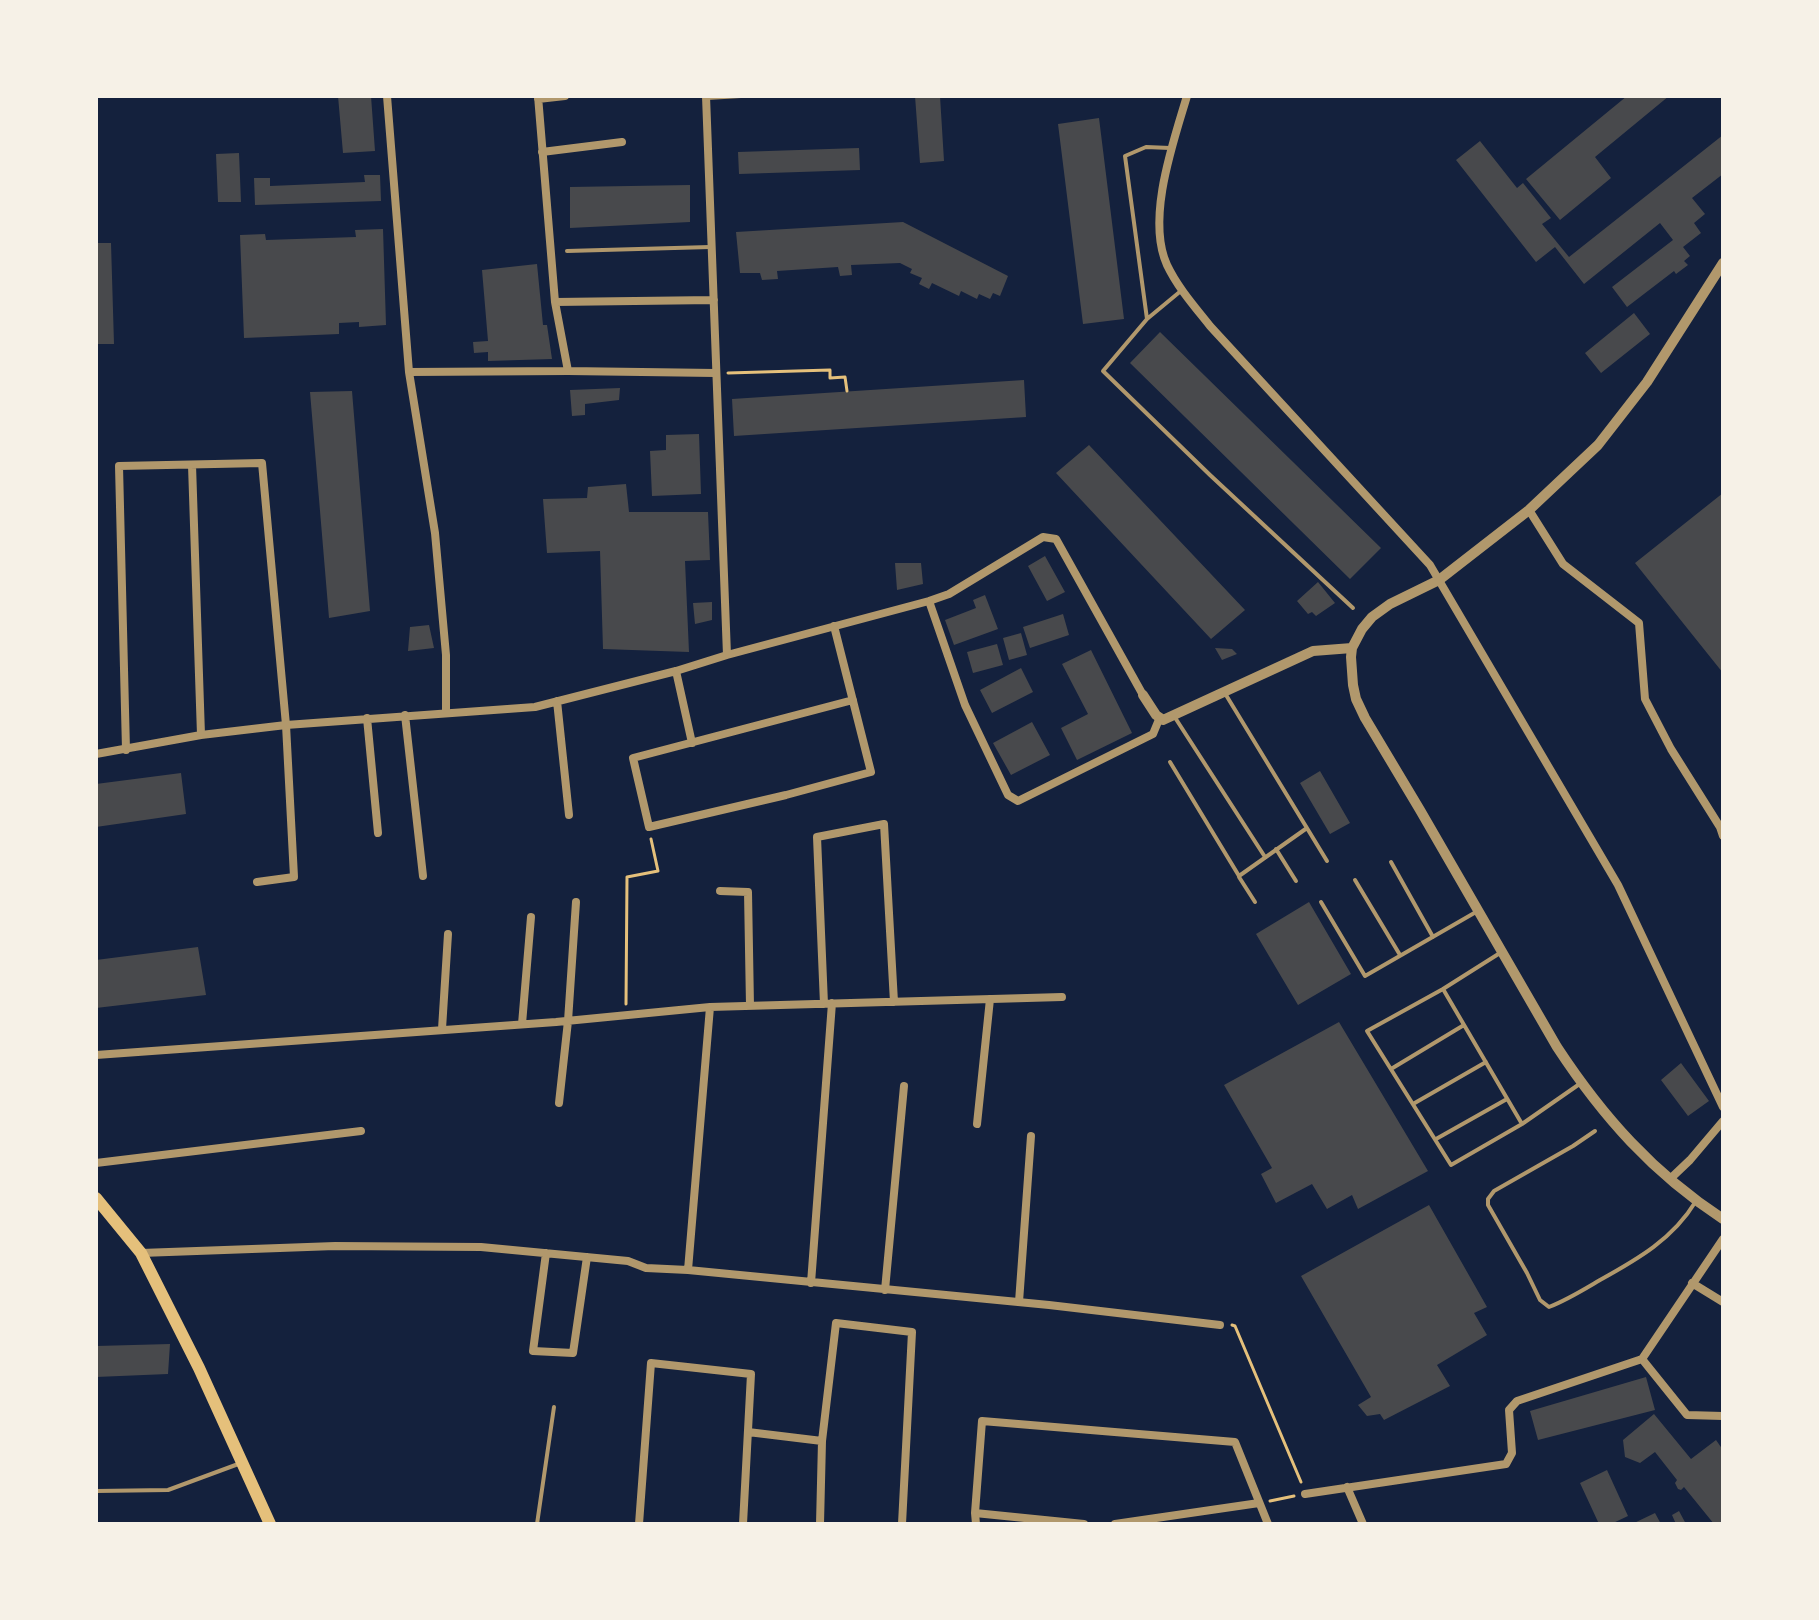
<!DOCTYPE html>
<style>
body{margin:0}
#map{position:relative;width:1819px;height:1620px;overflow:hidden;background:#14213d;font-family:Lato,sans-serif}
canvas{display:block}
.frame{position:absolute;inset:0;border:98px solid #f6f1e7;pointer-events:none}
</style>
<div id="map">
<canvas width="1819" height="1620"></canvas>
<div class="frame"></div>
</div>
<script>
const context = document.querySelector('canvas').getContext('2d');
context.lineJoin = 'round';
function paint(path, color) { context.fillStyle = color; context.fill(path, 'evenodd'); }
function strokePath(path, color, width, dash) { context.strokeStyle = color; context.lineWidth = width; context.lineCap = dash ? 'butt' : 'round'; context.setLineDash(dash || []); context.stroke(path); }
const building = new Path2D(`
 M338,96H371L375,151L343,153Z
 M915,96H940L944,161L920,163Z
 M1627,96H1669L1595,157L1611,178L1560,220L1526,179Z
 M1099,118L1124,319L1083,324L1058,124Z
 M1723,135V174L1692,198L1705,214L1694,223L1701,233L1683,247L1690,256L1684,261L1688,265L1676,274L1674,271L1627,307L1612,287L1673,240L1660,223L1584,284L1555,247L1536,262L1456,160L1480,141L1517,188L1523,183L1551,218L1542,224L1569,257Z
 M859,148L860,170L739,174L738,152Z
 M239,153L241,202H218L216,154Z
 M364,175H380L381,201L255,205L254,178H270V186L365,182Z
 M690,185V222L570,228V187Z
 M903,222L1008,276L1000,296L993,293L990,299L979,294L977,299L961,291L959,296L932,283L929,289L919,284L922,278L910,273L912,269L900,263L851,265L852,275L840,276L838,267L777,271L778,279L762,280L760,273H740L736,232Z
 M383,229L386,325L359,327V322L339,323V334L244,338L240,235L265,234L266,240L356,237L355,230Z
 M96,243H111L114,344H96Z
 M537,264L543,325H547L552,359L488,361V352L474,353L473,342L488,341L482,270Z
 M1634,313L1650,334L1601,373L1585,353Z
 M1160,332L1381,548L1350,579L1130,363Z
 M1024,380L1026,417L734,436L732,399Z
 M620,388L619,400L585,404V415L572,416L570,390Z
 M352,391L370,611L329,618L310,392Z
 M699,434L701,494L652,496L650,451L666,450V435Z
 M1089,445L1245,610L1211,639L1056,473Z
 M626,484L629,512H708L710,560L685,561L689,652L603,649L600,551L547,553L543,499L587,498L588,487Z
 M1723,493V673L1635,563Z
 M1045,556L1065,592L1047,601L1028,566Z
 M895,563H921L923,584L897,590Z
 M1318,582L1335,603L1316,616L1312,612L1308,614L1297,601Z
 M985,595L998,629L954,645L945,620L976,608L973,600Z
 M712,602V620L695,624L693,603Z
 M1063,614L1069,635L1030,648L1023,627Z
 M429,625L434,648L408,651L410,627Z
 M1021,633L1027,655L1009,660L1003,638Z
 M997,644L1003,665L973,673L967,652Z
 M1215,648L1232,649L1237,654L1222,660Z
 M1091,650L1132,733L1077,760L1061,728L1088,714L1062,664Z
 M1021,668L1033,692L992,713L980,690Z
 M1032,722L1050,755L1011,775L993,743Z
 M1320,771L1350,823L1330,834L1300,783Z
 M181,773L186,814L96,827V784Z
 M1309,902L1351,974L1298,1005L1256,934Z
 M198,947L206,995L96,1008V960Z
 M1339,1022L1428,1171L1358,1209L1352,1195L1327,1209L1312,1184L1276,1203L1261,1174L1272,1168L1224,1085Z
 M1681,1063L1709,1101L1688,1116L1661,1080Z
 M1429,1205L1487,1307L1474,1313L1487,1335L1437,1365L1450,1386L1384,1420L1380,1414L1367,1416L1358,1405L1371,1397L1301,1276Z
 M170,1344L168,1374L96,1377V1346Z
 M1646,1377L1655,1410L1538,1440L1530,1411Z
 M1654,1414L1691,1459L1716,1440L1723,1450V1524H1714L1684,1487L1681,1490L1678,1489L1675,1483L1677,1480L1655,1452L1640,1463L1625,1457L1623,1440Z
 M1607,1470L1628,1516L1611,1524H1599L1580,1483Z
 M1679,1511L1686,1524H1676L1672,1515Z
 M1655,1513L1661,1524H1632Z`);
const path = new Path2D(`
 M728,373L830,370V378L845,377L847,391
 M626,1004L627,877L658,871L651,839
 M1232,1325L1235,1326L1301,1482
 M1270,1501L1294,1496`);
const service = new Path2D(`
 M707,98L741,96
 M1170,148L1146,147L1125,156L1147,319L1182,290
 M567,251L710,247
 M1147,319L1103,371L1210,475L1353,608
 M1226,695L1327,861
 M1174,716L1265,857
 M1170,762L1239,876L1307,828
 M1276,849L1296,881
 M1391,862L1433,937
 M1239,877L1255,902
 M1355,880L1400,955
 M1321,902L1365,976L1476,912
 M1500,953L1443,989L1367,1031L1451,1165L1522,1124L1581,1083
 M1443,989L1522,1124
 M1391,1069L1464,1025
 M1413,1104L1486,1062
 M1595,1131L1573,1146L1494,1191L1488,1199V1205L1527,1273L1540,1300L1549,1307C1567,1300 1583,1290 1600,1280C1638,1259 1673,1239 1696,1201
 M1436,1139L1507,1099
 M96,1491L168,1490L241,1463
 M537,1524L554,1407`);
const minor = new Path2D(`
 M387,96L409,372L435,533L446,655V713
 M538,96L555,302L568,371
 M706,96L727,655
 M1187,96C1173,143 1146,219 1167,265C1178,288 1195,307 1210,326L1430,565L1618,885L1723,1107
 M538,99L565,96
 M542,152L622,142
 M555,302L714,300
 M409,372L568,371L715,373
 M192,465L201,735
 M1529,510L1563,564L1639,623L1645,699L1671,749L1720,827L1723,836
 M929,601L965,705L1008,795L1018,801L1153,734L1160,717
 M834,626L871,772L786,795L649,827L633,758L853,700
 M676,671L692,743
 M557,701L569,815
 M405,715L423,876
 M367,718L378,833
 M126,750L119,466L262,463L286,725L294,877L257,882
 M96,754L201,735L286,725L535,707L676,671L727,655L929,601L949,594L1043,537L1056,539L1143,695
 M720,891L748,892L750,1006
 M824,1004L817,837L884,824L894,1002
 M522,1024L531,917
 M442,1029L448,934
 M96,1055L556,1022L710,1007L1062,997
 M559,1103L568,1021L576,902
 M977,1124L990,999
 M96,1163L361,1131
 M1670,1179L1690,1160L1723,1121
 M141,1253L335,1246L481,1247L628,1261L646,1268L688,1270L1049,1305L1220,1325
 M546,1253L533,1351L573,1353L587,1257
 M688,1270L710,1007
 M811,1283L832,1003
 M1692,1283L1723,1302
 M885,1290L904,1086
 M1019,1302L1031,1136
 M1642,1359L1687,1415L1723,1416
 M748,1432L822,1441L820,1524
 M822,1441L836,1323L912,1332L902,1524
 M1347,1487L1363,1524
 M1305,1494L1506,1464L1512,1453L1509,1410L1517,1401L1642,1359L1723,1239
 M975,1513L1084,1524
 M639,1524L651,1363L751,1374L743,1524
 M976,1524L975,1513L982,1421L1235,1442L1268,1524
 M1115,1524L1259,1503`);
const tertiary = new Path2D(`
 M1723,263L1647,382L1598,445L1529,510L1439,580L1390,604L1372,617L1362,629L1352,648L1351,657L1353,685L1356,699L1365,718L1420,810L1557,1047C1603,1117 1653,1173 1723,1219
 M1143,695L1156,715L1163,720L1313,651L1352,648`);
const primary = new Path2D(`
 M96,1198L141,1253L199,1368L270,1524`);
paint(building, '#48494c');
strokePath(path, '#e5c07b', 3);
strokePath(service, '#b1986c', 4);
strokePath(minor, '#b1986c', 8);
strokePath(tertiary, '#b1986c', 10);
strokePath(primary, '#e5c07b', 12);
</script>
